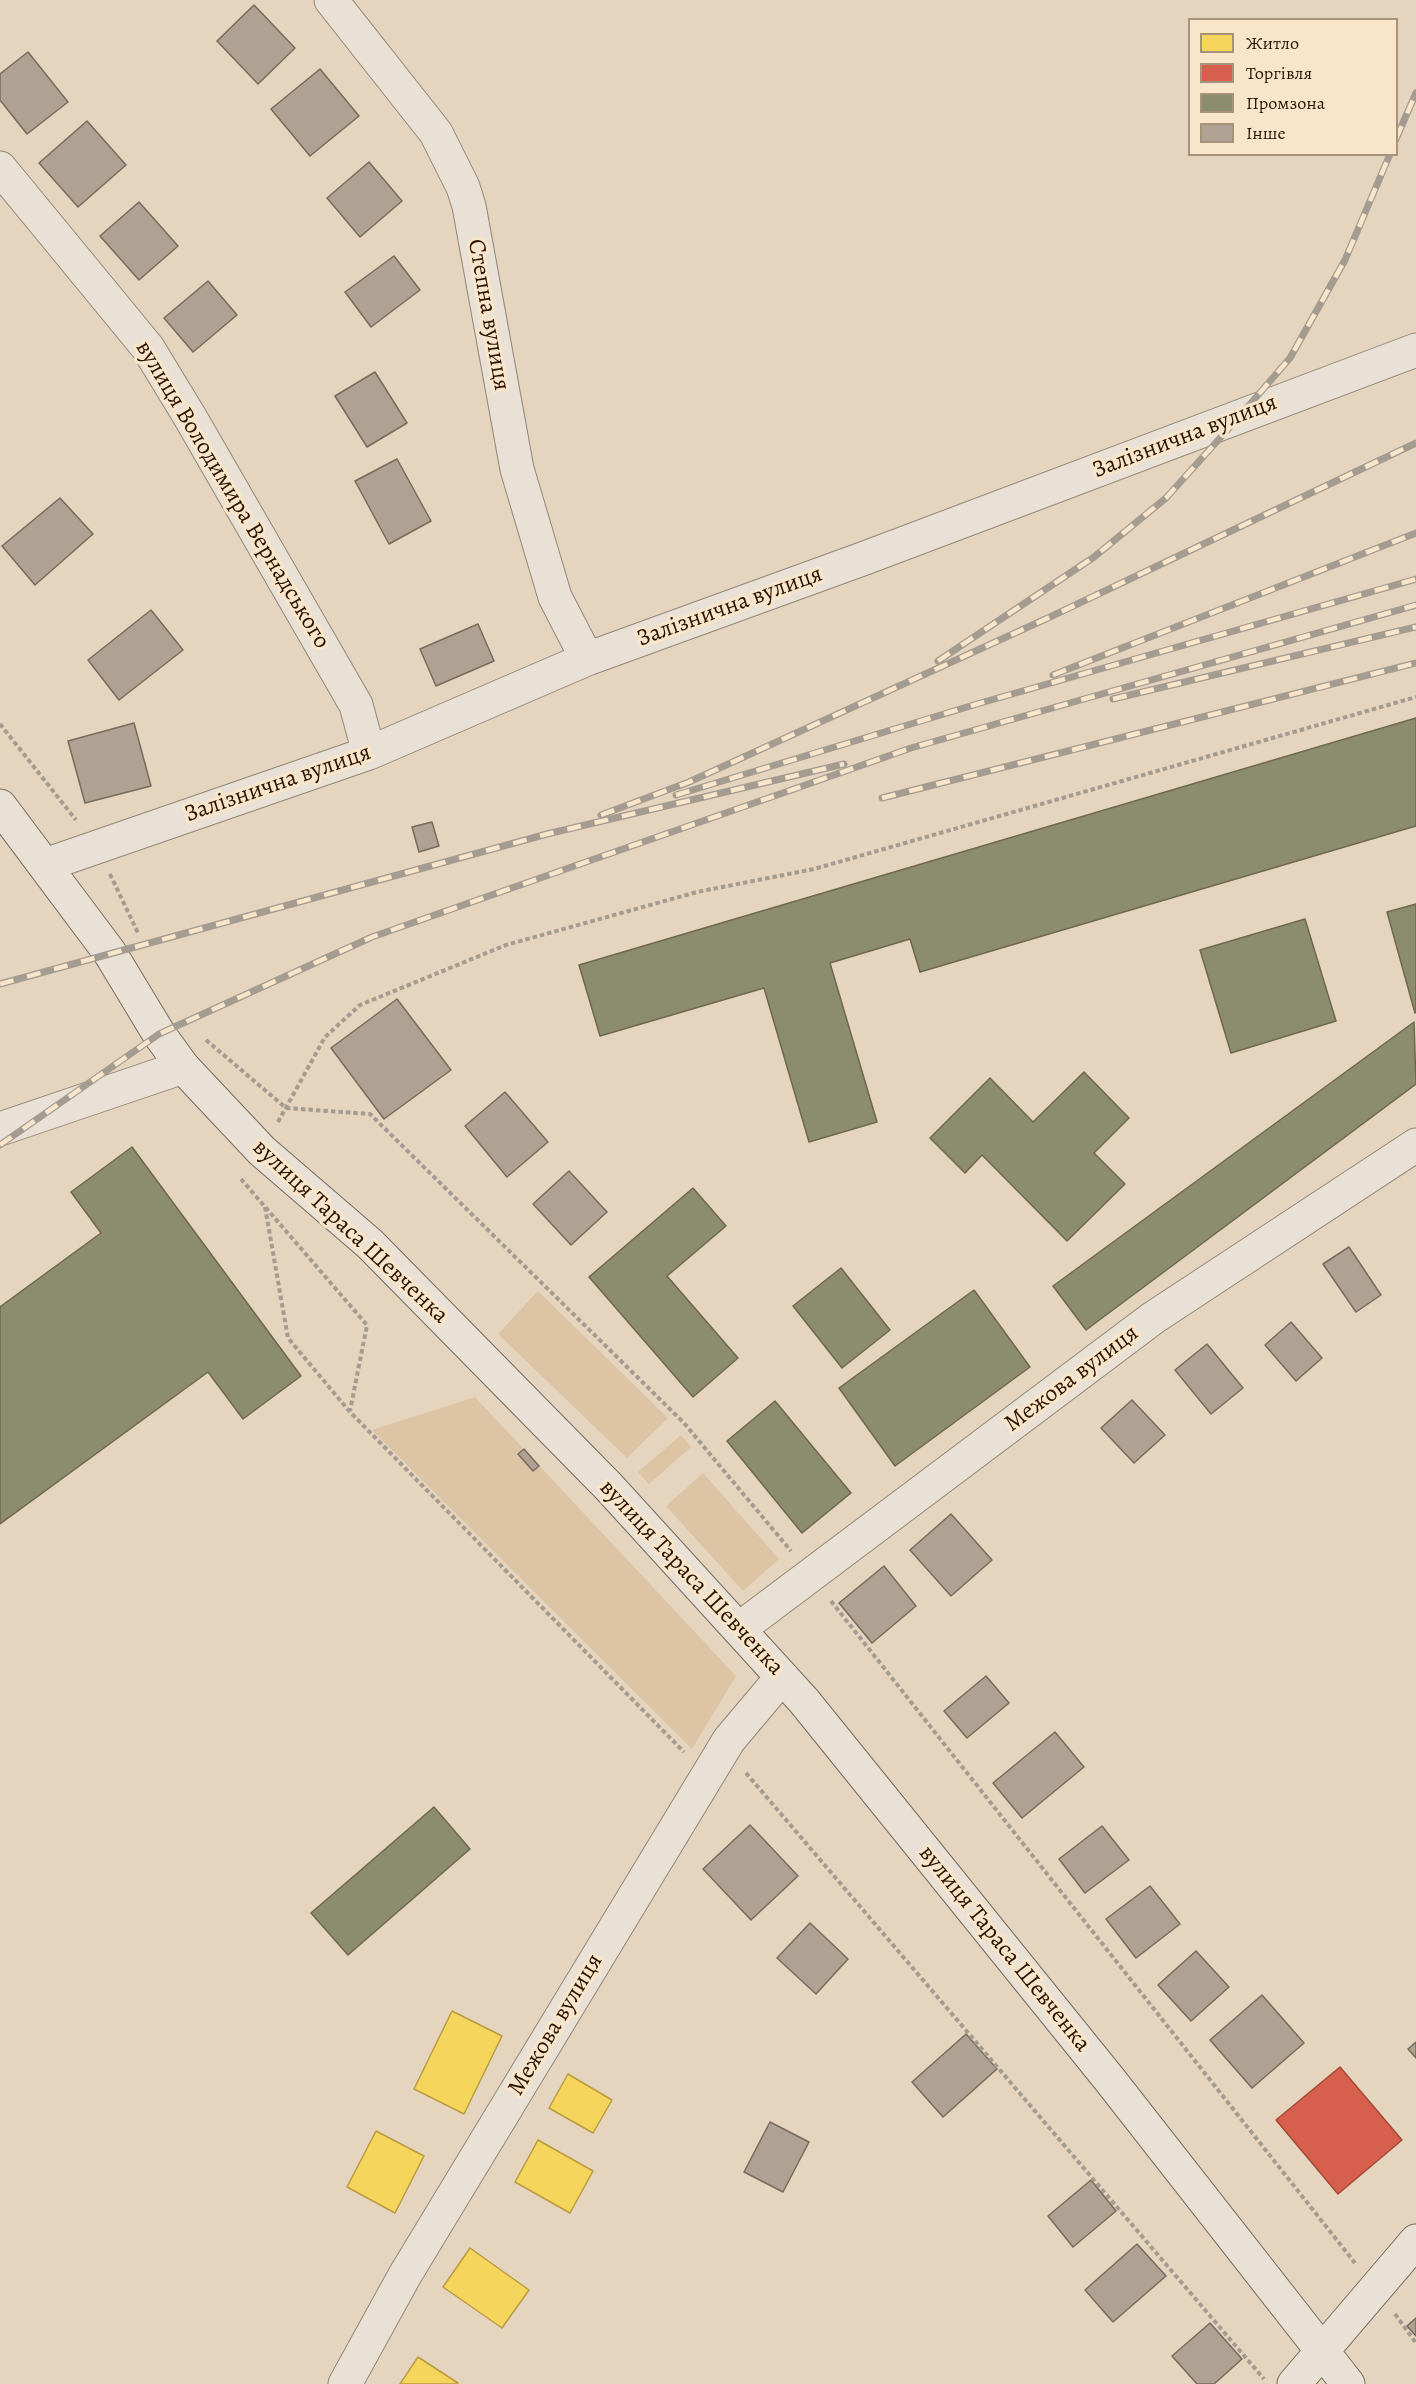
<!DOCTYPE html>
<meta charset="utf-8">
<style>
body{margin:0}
#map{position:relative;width:1416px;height:2384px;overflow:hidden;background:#e6d5be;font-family:Alegreya,serif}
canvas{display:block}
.legend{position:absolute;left:1188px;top:18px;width:210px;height:138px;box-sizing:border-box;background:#f9e6ca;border:2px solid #a7927a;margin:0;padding:8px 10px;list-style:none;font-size:18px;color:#2b1301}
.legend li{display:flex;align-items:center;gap:12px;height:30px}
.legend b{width:30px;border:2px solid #a7927a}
</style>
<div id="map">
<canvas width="1416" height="2384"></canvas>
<ul class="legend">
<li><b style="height:16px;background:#f6d55c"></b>Житло</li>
<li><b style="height:16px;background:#d6604d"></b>Торгівля</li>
<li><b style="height:16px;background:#8c8c6e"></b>Промзона</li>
<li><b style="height:16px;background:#afa292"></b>Інше</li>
</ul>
</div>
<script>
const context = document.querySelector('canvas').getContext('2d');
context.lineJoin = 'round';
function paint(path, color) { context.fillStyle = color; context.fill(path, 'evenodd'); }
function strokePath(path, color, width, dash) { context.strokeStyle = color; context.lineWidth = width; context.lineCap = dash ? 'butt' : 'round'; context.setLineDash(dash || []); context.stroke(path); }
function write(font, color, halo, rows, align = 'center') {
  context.font = font + ' Alegreya,serif'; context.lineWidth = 6; context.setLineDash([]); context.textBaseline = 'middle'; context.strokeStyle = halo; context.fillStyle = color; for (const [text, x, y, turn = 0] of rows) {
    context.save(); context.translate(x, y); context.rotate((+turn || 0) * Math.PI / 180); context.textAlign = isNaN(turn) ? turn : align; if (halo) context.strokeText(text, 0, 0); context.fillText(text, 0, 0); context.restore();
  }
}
const green = new Path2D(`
 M538,1291L668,1418L627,1458L498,1334Z
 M475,1397L736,1676L692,1749L372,1430Z
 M681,1435L691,1447L649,1484L638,1472Z
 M703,1473L779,1559L743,1591L666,1506Z`);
const homes = new Path2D(`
 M452,2011L502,2036L464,2114L414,2089Z
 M568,2074L612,2100L593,2133L549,2108Z
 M376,2131L424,2156L395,2213L347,2187Z
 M538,2140L593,2171L570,2213L515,2182Z
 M470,2248L529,2290L502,2328L443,2287Z
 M418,2357L458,2383L457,2384H400Z`);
const shops = new Path2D(`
 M1340,2067L1402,2140L1338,2194L1276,2120Z`);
const industry = new Path2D(`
 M1416,718V826L920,972L910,939L830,963L877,1122L809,1142L764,988L600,1036L579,965Z
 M1416,904V1012L1415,1013L1387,912Z
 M1305,919L1336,1021L1231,1053L1200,950Z
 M1414,1022L1416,1084L1086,1330L1053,1286Z
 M1084,1072L1129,1118L1094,1153L1125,1184L1067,1241L982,1155L965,1173L930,1138L990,1078L1033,1122Z
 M132,1147L301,1376L243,1419L208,1372L0,1524V1307L101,1233L71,1192Z
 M693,1188L726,1226L667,1276L738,1358L693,1397L589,1277Z
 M841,1268L890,1330L842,1368L793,1306Z
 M974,1290L1030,1367L895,1466L839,1388Z
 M775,1401L851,1493L802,1533L727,1441Z
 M434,1807L470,1849L348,1955L311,1913Z`);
const building = new Path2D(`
 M254,5L295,48L258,84L217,41Z
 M28,52L68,102L27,134L0,100V74Z
 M320,69L359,116L310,156L271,109Z
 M87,121L126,165L78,207L39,163Z
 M369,162L402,201L360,237L327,198Z
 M139,202L178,246L139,280L100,236Z
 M394,256L420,290L371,327L345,292Z
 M208,281L237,315L193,352L164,318Z
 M375,372L407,423L367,447L335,396Z
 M397,459L431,521L389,544L355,481Z
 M60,498L93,534L35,585L2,546Z
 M151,610L183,650L119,700L88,660Z
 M478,624L494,661L436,686L420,649Z
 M134,723L151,786L85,803L68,741Z
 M432,822L439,846L419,852L412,827Z
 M397,999L451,1070L384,1119L331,1048Z
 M505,1092L548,1142L507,1177L465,1126Z
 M569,1171L607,1212L571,1245L533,1204Z
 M1349,1247L1381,1295L1356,1312L1323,1264Z
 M1291,1322L1322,1358L1296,1381L1265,1345Z
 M1207,1344L1243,1388L1211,1414L1175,1370Z
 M1132,1400L1165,1435L1134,1463L1101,1428Z
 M524,1449L539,1466L533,1471L518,1454Z
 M951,1514L992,1560L951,1596L910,1550Z
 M884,1566L916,1606L872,1643L839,1603Z
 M986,1676L1009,1703L967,1738L944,1711Z
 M1055,1732L1084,1767L1022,1818L993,1783Z
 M750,1825L798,1876L751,1920L703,1869Z
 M1102,1826L1129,1860L1085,1893L1059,1859Z
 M1150,1886L1180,1924L1136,1958L1106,1919Z
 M810,1923L848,1959L816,1994L777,1958Z
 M1196,1951L1229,1987L1191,2021L1158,1985Z
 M1262,1995L1304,2043L1252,2088L1210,2040Z
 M966,2034L997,2069L943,2117L912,2082Z
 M1416,2042V2058L1408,2049Z
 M770,2122L809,2142L783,2192L744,2172Z
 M1091,2180L1116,2211L1073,2247L1048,2216Z
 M1137,2244L1166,2276L1113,2322L1085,2290Z
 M1416,2318V2336L1407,2326Z
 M1210,2323L1242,2359L1214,2384H1197L1172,2356Z`);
const path = new Path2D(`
 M0,724L76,820
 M110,874L138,933
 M206,1040L286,1108L370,1114L684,1423L791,1551
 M278,1122L325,1037L360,1005L506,945L697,892L814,869L1416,697
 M241,1179L367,1325L350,1411
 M265,1207L288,1338L350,1412L684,1752
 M831,1601L1355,2263
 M746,1773L1264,2379
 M1395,2314L1416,2343`);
const street = new Path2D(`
 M331,0L436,133L463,187L469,206L517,469L555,597L587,659
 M0,168L148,348L190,417L356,705L369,753
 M45,865L369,753L587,659L865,558L1416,350
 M0,1129L183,1067
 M739,1629L1153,1318L1416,1145
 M345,2384L405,2275L729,1740L782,1677`);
const secondary = new Path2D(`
 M0,806L110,953L159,1034L183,1067L262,1151L370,1244L609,1487L804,1701L1110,2080L1348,2384
 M1294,2384L1416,2241`);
const rail = new Path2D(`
 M1396,139L1416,93
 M938,661L1094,557L1166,498L1239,417L1290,358L1345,260L1390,154
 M1053,675L1416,533
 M1113,699L1416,627
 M676,795L977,704L1416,579
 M882,798L1416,663
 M601,815L689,782L1050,617L1416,443
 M0,984L547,834L844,764
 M0,1145L159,1034L372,937L911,748L1416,605`);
const streetNames = [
 ["Степна вулиця",488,315,80],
 ["Залізнична вулиця",1185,437,-21],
 ["вулиця Володимира Вернадського",232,495,59],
 ["Залізнична вулиця",730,607,-20],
 ["Залізнична вулиця",278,784,-19],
 ["вулиця Тараса Шевченка",350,1232,43],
 ["Межова вулиця",1072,1379,-37],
 ["вулиця Тараса Шевченка",691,1578,47],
 ["вулиця Тараса Шевченка",1004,1949,51],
 ["Межова вулиця",556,2025,-59]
];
paint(green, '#dcc4a5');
paint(homes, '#f6d55c');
strokePath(homes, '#b99b41', 1.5);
paint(shops, '#d6604d');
strokePath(shops, '#a34936', 1.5);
paint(industry, '#8c8c6e');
strokePath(industry, '#6f684d', 1.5);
paint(building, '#afa292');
strokePath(building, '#776b5e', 1.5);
strokePath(street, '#928676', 35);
strokePath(secondary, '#776b5e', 35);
strokePath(path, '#a49b91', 4, [4.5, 3]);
strokePath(street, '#e9e1d5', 33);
strokePath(secondary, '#e9e1d5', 33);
strokePath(rail, '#a49b91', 7);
strokePath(rail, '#f9e6ca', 4.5, [14]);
write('24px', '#2b1301', '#f9e6ca', streetNames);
</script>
